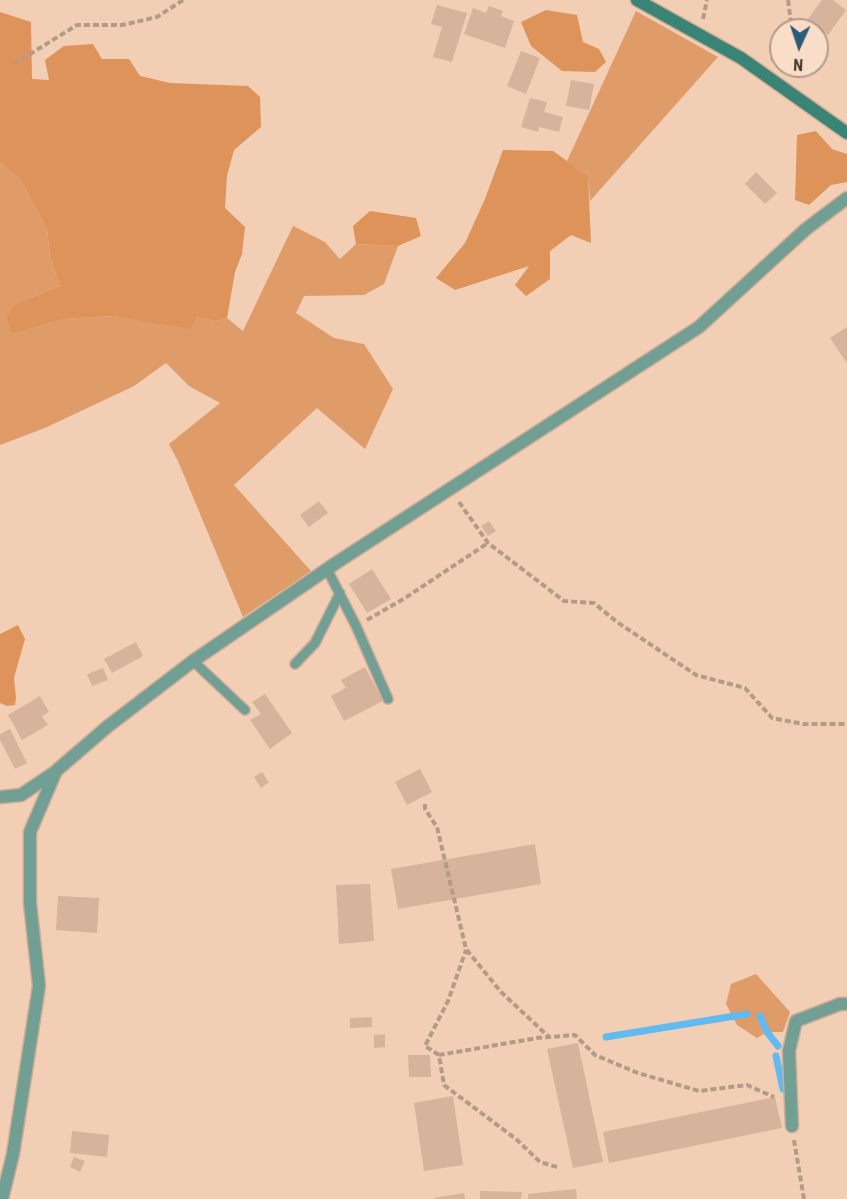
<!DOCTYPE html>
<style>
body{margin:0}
#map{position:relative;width:847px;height:1199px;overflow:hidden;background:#f2ceb5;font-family:"Roboto Condensed",sans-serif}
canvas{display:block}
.north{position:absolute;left:769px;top:18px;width:60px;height:60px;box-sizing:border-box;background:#faddc8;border:2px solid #b39b8b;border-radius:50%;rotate:183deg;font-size:16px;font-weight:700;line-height:24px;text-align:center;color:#48392f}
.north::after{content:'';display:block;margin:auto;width:21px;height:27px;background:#2a5c79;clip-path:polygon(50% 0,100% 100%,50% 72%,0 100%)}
</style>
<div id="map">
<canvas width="847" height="1199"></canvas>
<div class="north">N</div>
</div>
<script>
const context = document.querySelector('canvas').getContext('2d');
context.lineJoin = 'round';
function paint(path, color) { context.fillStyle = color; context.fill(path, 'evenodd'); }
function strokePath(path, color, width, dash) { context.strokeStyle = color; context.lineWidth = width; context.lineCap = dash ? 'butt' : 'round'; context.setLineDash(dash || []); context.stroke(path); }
const green = new Path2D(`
 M636,11L718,57L590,201L588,176L567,161Z
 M0,162L20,179L47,229L50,257L60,286L15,304L13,334L63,319L114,316L146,320L196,317L215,321L227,318L243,331L293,226L325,242L340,259L356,244L398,246L384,284L364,295L304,296L296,313L334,338L364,344L393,389L365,449L317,408L234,485L311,571L243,617L178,461L169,444L220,403L189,386L166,363L134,386L45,428L0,445Z
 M756,974L790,1012L783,1032H767L757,1038L737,1025L726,1004L731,984Z`);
const forest = new Path2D(`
 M546,10L577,15L583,42L599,49L606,62L595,72L562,71L531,46L521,22Z
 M0,12L31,22L32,79L49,80L45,60L64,46L93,44L102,59H129L140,76L170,83L248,86L260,97L261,127L234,150L227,176L225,208L245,227L242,254L235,272L227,318L215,321L196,317L191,329L114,316L63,319L13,334L7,317L15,304L60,286L50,257L47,229L20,179L0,162Z
 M816,131L832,149L847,154V182L831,185L809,205L795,200L797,135Z
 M503,150L553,151L588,176L591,243L571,235L550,251V279L526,296L515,285L529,266L455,290L436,278L465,243L485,199Z
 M370,211L416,218L421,236L398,246L356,244L353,226Z
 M18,625L25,639L14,678L16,698L15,705L7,706L0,703V634Z`);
const stream = new Path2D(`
 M760,1016L767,1032L778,1046
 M606,1037L747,1014
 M776,1056L783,1089`);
const building = new Path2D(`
 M822,0H833L846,10L828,35L807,20Z
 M437,5L467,13L452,62L433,57L442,27L431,24Z
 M489,6L503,11L501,16L514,21L505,48L464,34L473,8L486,13Z
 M521,51L540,58L526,94L507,86Z
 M571,80L594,84L589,110L566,106Z
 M530,98L547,102L544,112L563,117L559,132L539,127L538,132L521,127Z
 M756,172L777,193L765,204L745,184Z
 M847,327V363L830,338Z
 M319,501L328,513L309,527L300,515Z
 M489,521L496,531L488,536L481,526Z
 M372,569L391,599L367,613L349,584Z
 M136,642L143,656L112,673L104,659Z
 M365,667L383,701L344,721L331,696L346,688L341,680Z
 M103,668L108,680L92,686L87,674Z
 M265,694L292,733L270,749L250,720L261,714L252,702Z
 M40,696L49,712L42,716L48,725L22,740L8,715Z
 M10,729L27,763L15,769L0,740V734Z
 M420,769L432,792L407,805L395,782Z
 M262,772L269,782L261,788L254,777Z
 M535,844L541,884L398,909L391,869Z
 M370,884L374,941L339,944L336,885Z
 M58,896L99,898L97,933L56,930Z
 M372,1017V1027L350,1028V1018Z
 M385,1034V1047L374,1048V1035Z
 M578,1043L603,1162L573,1168L547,1049Z
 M408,1055H430L431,1077H409Z
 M453,1096L463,1165L424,1171L414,1103Z
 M775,1097L782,1128L609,1163L603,1132Z
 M72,1131L109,1135L107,1157L70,1153Z
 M74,1157L85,1161L80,1172L70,1167Z
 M576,1189L577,1199H528V1194Z
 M480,1191L522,1192L521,1199H480Z
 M464,1193L465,1199H434V1198Z`);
const path = new Path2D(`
 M788,0L792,30
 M703,19L707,0
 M772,61L781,48
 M14,64L77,25H122L157,17L183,0
 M459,502L488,543L564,601L594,603L617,622L696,675L745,688L772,718L803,724H847
 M367,620L405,598L488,543
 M425,804V809L437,827L466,949L501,992L549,1037
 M439,1055L425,1046L448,1001L466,950
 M794,1140L804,1199
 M557,1167L540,1162L516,1139L444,1085L439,1055L537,1038L575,1035L595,1055L638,1073L699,1091L747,1085L774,1097`);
const service = new Path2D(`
 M327,569L356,626L388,699
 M193,661L245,710
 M295,664L315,643L340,593`);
const minor = new Path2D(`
 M0,797L21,795L55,772
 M792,1126L789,1051L796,1021L840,1004H847
 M2,1199L13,1154L39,986L30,903V832L56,771L107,727L193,661L336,563L699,327L806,229L847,198`);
const secondary = new Path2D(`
 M637,0L741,58L847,133`);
paint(green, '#df9c69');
paint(forest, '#dd935a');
strokePath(stream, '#61bbf0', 7);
paint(building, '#d6b39a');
strokePath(service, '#cdad98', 12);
strokePath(minor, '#cdad98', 15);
strokePath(secondary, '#cdad98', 15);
strokePath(path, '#b69a86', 4, [6, 3]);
strokePath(service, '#729f94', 9);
strokePath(minor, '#729f94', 12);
strokePath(secondary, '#398474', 12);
</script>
